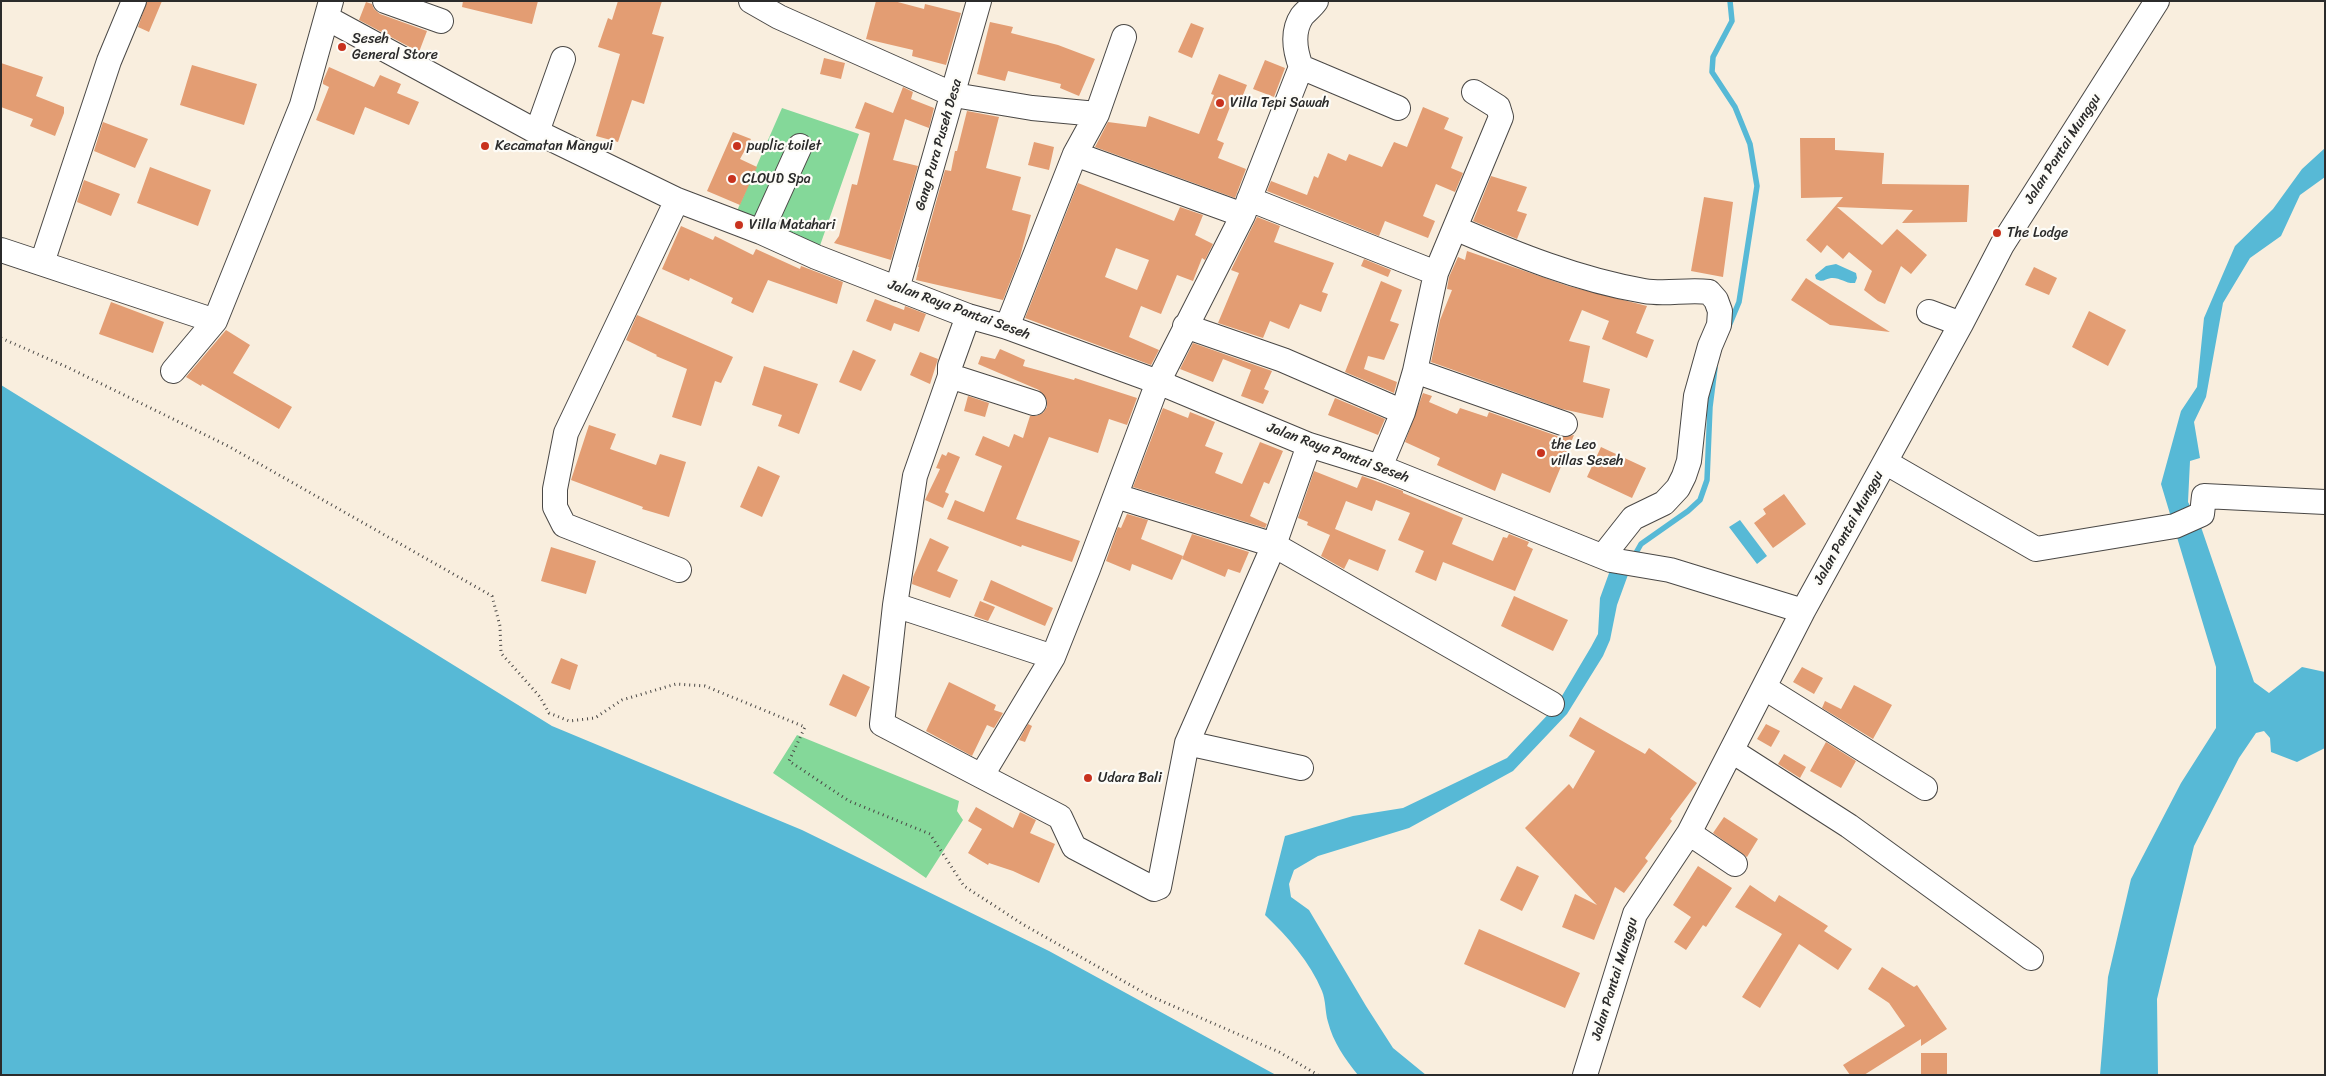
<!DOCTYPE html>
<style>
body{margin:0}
#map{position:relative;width:2326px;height:1076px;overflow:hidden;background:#f9eede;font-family:Sriracha,sans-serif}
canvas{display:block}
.frame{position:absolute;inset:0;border:2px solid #2b2b2b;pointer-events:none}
</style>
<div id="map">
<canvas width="2326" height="1076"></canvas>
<div class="frame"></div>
</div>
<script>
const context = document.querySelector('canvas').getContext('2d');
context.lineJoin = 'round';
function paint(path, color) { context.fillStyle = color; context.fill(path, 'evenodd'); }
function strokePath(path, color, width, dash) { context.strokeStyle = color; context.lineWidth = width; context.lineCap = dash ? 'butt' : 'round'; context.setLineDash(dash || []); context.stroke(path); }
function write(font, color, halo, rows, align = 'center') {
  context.font = font + ' Sriracha,sans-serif'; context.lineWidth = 4.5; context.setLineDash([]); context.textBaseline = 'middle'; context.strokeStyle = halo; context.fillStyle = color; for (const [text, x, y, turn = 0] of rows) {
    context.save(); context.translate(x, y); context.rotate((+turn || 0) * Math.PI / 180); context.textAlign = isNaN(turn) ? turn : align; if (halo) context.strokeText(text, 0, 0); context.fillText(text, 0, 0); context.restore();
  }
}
const green = new Path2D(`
 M782,108L859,134L816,257L733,220Z
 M797,735L959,801L957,811L963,820L926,878L773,773Z`);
const water = new Path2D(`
 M2325,148V177L2300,195L2281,236L2250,258L2223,303L2206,397L2194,422L2200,458L2190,461L2188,502L2201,527L2254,682L2269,693L2302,667L2325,672V748L2297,762L2271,752L2270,738L2264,731L2256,733L2239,758L2194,846L2157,999L2158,1075H2100L2108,977L2131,879L2181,783L2216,728V667L2161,484L2181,411L2197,387L2204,318L2235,246L2273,209L2302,169Z
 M1836,264L1856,273L1857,278L1855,283C1846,284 1840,277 1831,278C1825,279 1823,283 1816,279L1815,275L1826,266Z
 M1,385L552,726L802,830L1049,951L1276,1075H1Z
 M1740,520L1767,556L1757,564L1729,527Z
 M1612,565L1629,572L1617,605L1610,640L1603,656L1567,714L1513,771L1409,828L1318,856L1294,870L1289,884L1291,897L1309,910L1366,1006L1393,1048L1426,1075H1358C1345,1059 1333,1042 1328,1022C1325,1012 1326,1001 1322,991C1310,962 1288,937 1265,915L1285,836L1353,816L1403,808L1507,758L1556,706L1591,647L1598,634L1600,598Z`);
const stream = new Path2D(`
 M1729,326L1739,302L1757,186L1750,144L1735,107L1712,72L1713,57L1732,21L1730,1
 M1633,558L1641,544L1688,511L1700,500L1707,480L1710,407L1715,368`);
const building = new Path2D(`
 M147,1H162L149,32L138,27Z
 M463,1H538L532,24L462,7Z
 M618,1H662L652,34L664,37L644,104L632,100L618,142L596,136L620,54L598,47L608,18L612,20Z
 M876,1H894L924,9L925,4L961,13L946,65L912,56L913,50L866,39Z
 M366,2L372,4L374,9L380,14L427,31L419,52L359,20Z
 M990,22L1013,27L1011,33L1058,45L1095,59L1079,96L1060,88L1061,84L1008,71L1005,81L977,74Z
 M1191,23L1204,28L1192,58L1178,52Z
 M824,58L845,63L841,79L820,74Z
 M1265,60L1285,68L1274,97L1253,89Z
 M1,63L43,77L36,96L64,107V113L55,136L30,126L33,119L1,107Z
 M192,65L257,84L244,125L180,105Z
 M329,67L374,87L380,75L401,84L397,93L419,102L409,125L365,107L354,135L316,120L329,87L323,84V81Z
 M1219,74L1247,85L1239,105L1232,102L1217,140L1224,143L1218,158L1246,169L1235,198L1095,147L1108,122L1146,127L1149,116L1199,134L1214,95L1211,94Z
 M903,87L913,92L911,99L934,108L929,128L905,119L893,160L918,166L891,260L834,243L839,236L852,184L857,185L870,133L855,128L865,102L893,113Z
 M1423,107L1449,118L1444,129L1463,137L1451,168L1463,173L1455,192L1436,184L1423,216L1435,221L1428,238L1385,221L1379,236L1267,191L1271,181L1307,195L1314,176L1318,178L1328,153L1346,161L1349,154L1382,167L1394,142L1407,147Z
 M967,111L999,117L986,168L1021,177L1012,210L1031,215L1020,257L1003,300L916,280L919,267H918L945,170L951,171L955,151H957Z
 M103,122L148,139L135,168L94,151Z
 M733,132L751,139L740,159L757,167L740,205L707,191Z
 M1800,138H1835V150L1884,153L1882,184L1969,185L1967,222L1902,223L1913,210L1837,207L1882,245L1897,229L1927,255L1911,274L1901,266L1885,304L1878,301L1864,290L1872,271L1849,252L1843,259L1827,245L1821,253L1806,240L1843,197L1801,198Z
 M1034,142L1054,147L1049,170L1028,165Z
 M150,167L211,190L198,226L137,203Z
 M1491,176L1527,187L1517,211L1527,214L1517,239L1473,221Z
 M84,180L120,194L111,216L77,202Z
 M1078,183L1174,221L1180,207L1203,215L1195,235L1213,244L1205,260L1202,258L1193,281L1177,275L1161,314L1141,306L1129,337L1159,350L1151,365L1025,318ZM1116,248L1149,260L1137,290L1105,277Z
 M1704,197L1733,202L1723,277L1691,271Z
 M1257,217L1280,226L1274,242L1334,263L1322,292L1328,294L1321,312L1300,304L1289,329L1270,321L1263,338L1218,323L1239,273L1231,270Z
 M681,226L713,240L715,236L753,255L756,249L800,269L801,266L843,282L837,304L768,280L753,313L731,303L733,298L690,278L689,281L662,269Z
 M1467,251L1568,286L1647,306L1636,333L1654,340L1647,358L1602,339L1609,321L1582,310L1569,341L1590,346L1583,382L1610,389L1603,418L1562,409L1431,362L1440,320L1452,290L1447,289L1449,277L1458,257L1465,260Z
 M1364,259L1391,270L1388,277L1361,266Z
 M2034,267L2057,278L2049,295L2025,285Z
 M1806,278L1838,299L1890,332L1830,325L1791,300Z
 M1381,281L1402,290L1390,321L1399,324L1384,360L1368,356L1364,369L1397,382L1394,393L1345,372Z
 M875,299L904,310L905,306L926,314L919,332L894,323L891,331L866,321Z
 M111,302L164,322L153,353L99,334Z
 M2089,311L2126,330L2108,366L2072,347Z
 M637,315L733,357L721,383L715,381L701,426L672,417L687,369L656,356L657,355L626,340Z
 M226,330L250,345L233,373L292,407L279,429L202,384L201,386L186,377Z
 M1193,343L1272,371L1264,389L1269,391L1263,404L1241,396L1251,370L1223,359L1213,382L1180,369Z
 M1000,349L1025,360L1023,366L1074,380L1075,378L1137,398L1127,425L1109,419L1098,453L1049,437L1016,519L1080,541L1072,562L1022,545L1021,547L947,519L955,500L984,512L1002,466L975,455L983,436L1009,447L1014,434L1023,438L1030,416H1036L1043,413L1047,407V400L1039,390L978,364L981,356L995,359Z
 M853,350L876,360L861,391L839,382Z
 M920,352L938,359L930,384L910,375Z
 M764,366L818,384L799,434L778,426L782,415L752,405Z
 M1423,393L1432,396L1429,402L1457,414L1460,408L1487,417L1489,412L1560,437L1574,435L1550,493L1502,473L1495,491L1437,465L1440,458L1405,442Z
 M968,396L989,403L985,417L964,411Z
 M1335,398L1385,419L1378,435L1328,415Z
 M1163,408L1188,418L1190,412L1215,422L1205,446L1223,453L1215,473L1242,484L1260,442L1283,451L1269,484L1264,482L1250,516L1267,524L1265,528L1133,487Z
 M589,425L616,434L610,449L656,465L660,454L686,462L669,517L642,509L643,507L571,480Z
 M1601,447L1646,468L1632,498L1587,477Z
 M948,452L960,457L945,492L949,494L943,508L925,500L940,469L936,468L942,454L946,456Z
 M758,466L780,476L762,517L740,507Z
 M1314,471L1357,488L1362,476L1403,491V493L1463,518L1452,544L1493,561L1503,537L1507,538L1509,534L1529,542L1527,546L1533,549L1515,591L1443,562L1436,581L1415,572L1424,551L1398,540L1410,513L1376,500L1372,511L1346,501L1335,529L1386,550L1378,571L1349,559L1344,569L1321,556L1330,535L1307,525L1308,522L1298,518Z
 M1784,494L1806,524L1773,548L1754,523L1766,514L1763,509Z
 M1127,514L1148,520L1141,539L1183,556L1172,580L1132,564L1130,571L1106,561L1118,527L1121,528Z
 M1192,534L1249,552L1240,573L1228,569L1225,577L1182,559Z
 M930,538L949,547L937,571L958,580L950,598L912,584L913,577Z
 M551,547L596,561L586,594L541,581Z
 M991,580L1053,608L1045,626L983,600Z
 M1514,596L1568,620L1553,651L1501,626Z
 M980,601L995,607L988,621L974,616Z
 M561,658L578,665L570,690L551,683Z
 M1802,667L1823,678L1814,694L1793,682Z
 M843,674L870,687L856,717L829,705Z
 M949,682L996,705L994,710L1003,713L994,728L987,725L972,756L926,731Z
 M1854,685L1892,705L1873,739L1822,708L1825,701L1841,709Z
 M1580,717L1645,754L1649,748L1697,783L1670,819L1672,821L1645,858L1648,861L1624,893L1615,887L1594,940L1562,927L1575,894L1597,905L1525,828L1569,784L1573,789L1595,751L1569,736Z
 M1028,724L1032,726L1025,742L1019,740Z
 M1766,724L1780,731L1771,747L1757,739Z
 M1826,742L1856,761L1841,788L1810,771Z
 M1784,754L1806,767L1800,778L1778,764Z
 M976,807L1013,828L1020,812L1036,820L1030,833L1055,844L1039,883L1013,871L989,863L988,865L968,853L982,829L968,821Z
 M1724,817L1758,839L1747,857L1713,833Z
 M1517,866L1539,876L1522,911L1500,900Z
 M1698,866L1732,888L1706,927L1703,925L1686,950L1674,942L1691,917L1673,905Z
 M1750,885L1775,902L1779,895L1828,926L1824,931L1852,949L1838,970L1799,944L1760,1008L1742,997L1782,934L1735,907Z
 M1479,929L1580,973L1565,1008L1464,964Z
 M1882,967L1914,987L1917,985L1947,1029L1921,1046V1039L1864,1075H1850L1843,1065L1905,1026L1889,1003L1868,989Z
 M1921,1053H1947V1075H1921Z`);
const path = new Path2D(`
 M1,338L67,367L228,446L492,596L500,626L501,653L540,697L549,713L569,721L595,718L622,700L676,684L705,686L805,727L789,761L849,801L930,834L964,886L1024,925L1148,995L1279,1052L1318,1075`);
const minor = new Path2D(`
 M385,1L441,21
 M751,1L779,17L954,95L1032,108L1097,114
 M327,18L537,132L677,200L761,232L816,257L968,316L1007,327L1158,382L1309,445L1380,467L1611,560L1670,570L1803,611
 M1301,67L1398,108
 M537,132L563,59
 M1075,154L1243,215
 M1249,199L1436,273
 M677,200L566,433L555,489V507L564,525L679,570
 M1455,228C1515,254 1579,280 1644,291C1666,295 1687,289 1709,292L1716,300L1720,311L1719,325L1710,346L1696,396L1689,461L1684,476L1678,488L1664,503L1633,518L1603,556
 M761,232L800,146
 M1,250L215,321
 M42,263L109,61L134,1
 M897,289L979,1
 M1929,312L1961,324
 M968,316L950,366V376L915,476L895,605L882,724L1060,817L1074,847L1154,889L1159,887L1187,743L1274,545L1309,445
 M1185,326L1283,360L1403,412
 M1007,327L1075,154L1097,114L1124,37
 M173,371L215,321L302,105L331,1
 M1415,371L1565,424
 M950,376L1034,403
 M1885,462L2036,549L2175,526L2202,514L2204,496L2325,502
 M1380,467L1403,412L1415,371L1436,273L1501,117L1498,107L1474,92
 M1116,496L1274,545L1552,704
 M895,605L1053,657
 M1765,688L1925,788
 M1187,743L1301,768
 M1732,751L1849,826L2031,958
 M982,775L1053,657L1088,569L1158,382L1243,215L1301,67C1295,51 1292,31 1302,16C1306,11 1312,7 1316,1
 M1689,833L1735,864
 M1585,1075L1635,914L1689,833L1803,611L1961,324L2002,245L2157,1`);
const markers = [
 [342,47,5,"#c8321e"],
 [1220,103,5,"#c8321e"],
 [485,146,5,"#c8321e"],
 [737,146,5,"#c8321e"],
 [732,179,5,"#c8321e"],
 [739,225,5,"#c8321e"],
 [1997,233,5,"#c8321e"],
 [1541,453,5,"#c8321e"],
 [1088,778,5,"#c8321e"]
];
const poiNames = [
 ["Seseh",352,39],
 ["General Store",352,55],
 ["Villa Tepi Sawah",1230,103],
 ["Kecamatan Mangwi",495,146],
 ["puplic toilet",747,146],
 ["CLOUD Spa",742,179],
 ["Villa Matahari",749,225],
 ["The Lodge",2007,233],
 ["the Leo",1551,445],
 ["villas Seseh",1551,461],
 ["Udara Bali",1098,778]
];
const streetNames = [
 ["Gang Pura Puseh Desa",939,145,-74],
 ["Jalan Pantai Munggu",2063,149,-57],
 ["Jalan Raya Pantai Seseh",959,310,20],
 ["Jalan Raya Pantai Seseh",1338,453,20],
 ["Jalan Pantai Munggu",1849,528,-61],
 ["Jalan Pantai Munggu",1615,979,-73]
];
paint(green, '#84d899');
paint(water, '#57b9d6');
strokePath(stream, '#57b9d6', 5.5);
paint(building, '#e39d73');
strokePath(minor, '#4a4846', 26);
strokePath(path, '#4a4846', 3, [1, 4]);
strokePath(minor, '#fff', 24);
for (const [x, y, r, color] of markers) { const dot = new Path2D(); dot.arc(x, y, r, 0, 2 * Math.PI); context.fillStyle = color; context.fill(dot); strokePath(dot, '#fdfcf7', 2); }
write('14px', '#2b2b2b', '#fdfcf7', poiNames, 'left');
write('14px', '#2b2b2b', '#fdfcf7', streetNames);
</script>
